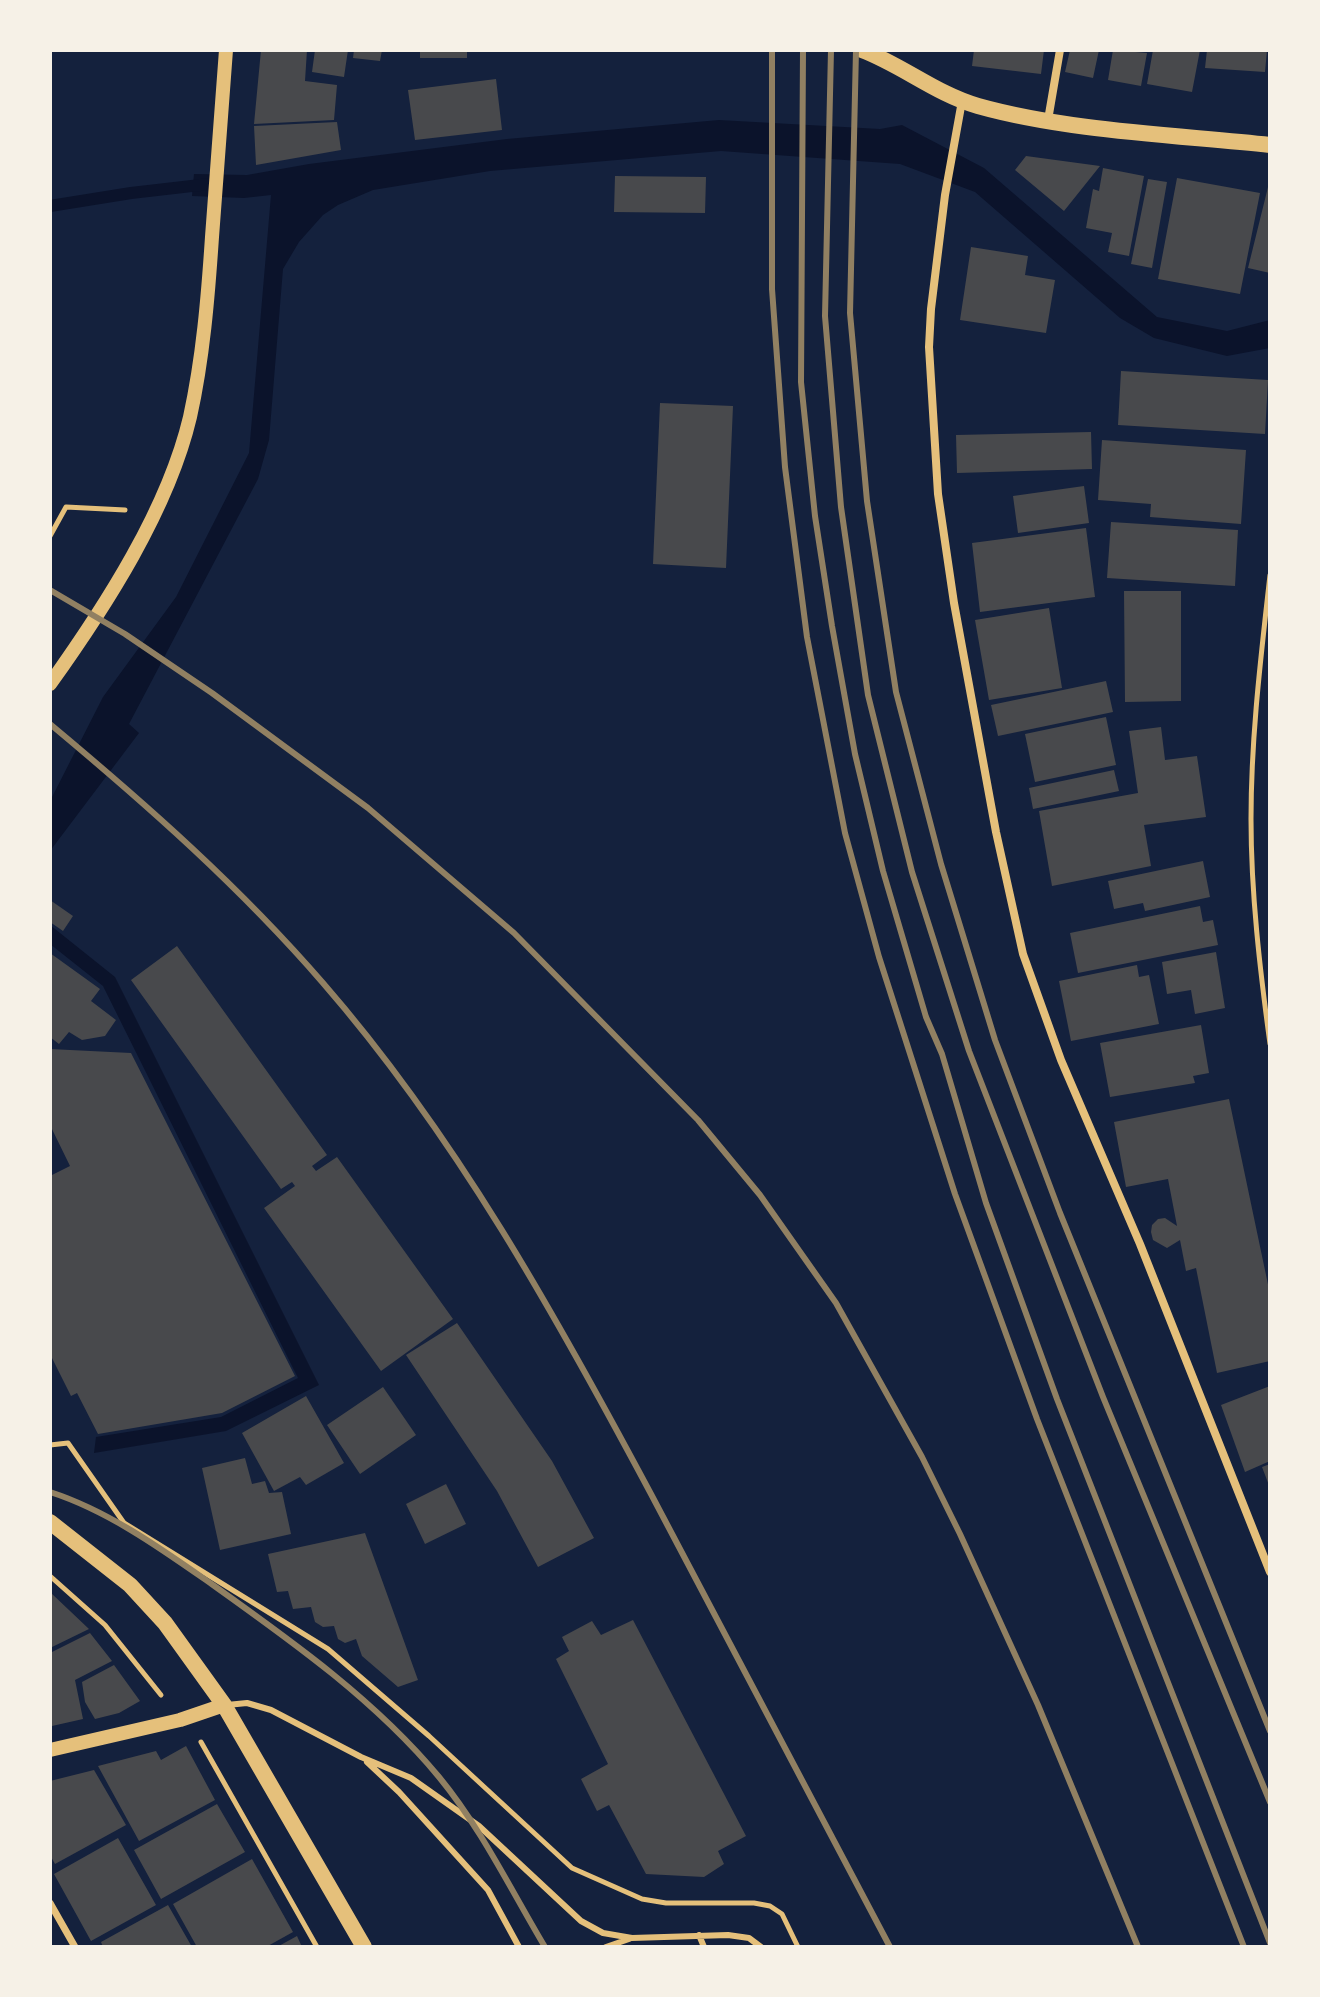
<!DOCTYPE html>
<style>
body{margin:0}
#map{position:relative;width:1320px;height:1997px;overflow:hidden;background:#14213d;font-family:Rubik,sans-serif}
canvas{display:block}
.frame{position:absolute;inset:0;border:52px solid #f6f1e7;pointer-events:none}
</style>
<div id="map">
<canvas width="1320" height="1997"></canvas>
<div class="frame"></div>
</div>
<script>
const context = document.querySelector('canvas').getContext('2d');
context.lineJoin = 'round';
function paint(path, color) { context.fillStyle = color; context.fill(path, 'evenodd'); }
function strokePath(path, color, width, dash) { context.strokeStyle = color; context.lineWidth = width; context.lineCap = dash ? 'butt' : 'round'; context.setLineDash(dash || []); context.stroke(path); }
const water = new Path2D(`
 M719,120L880,129L902,125L984,168L1157,317L1227,331L1270,320V348L1227,356L1154,338L1120,318L975,192L900,164L721,151L490,171L373,190L338,205L323,215L299,242L283,269L269,440L258,479L129,724L139,733L50,851V801L103,697L176,597L249,453L271,195L244,198L192,196L194,174L247,175L309,164L507,139Z
 M50,925L115,977L319,1385L226,1431L94,1453L96,1437L221,1417L298,1378L103,986L50,944Z`);
const stream = new Path2D(`
 M50,206L131,193L209,184`);
const building = new Path2D(`
 M261,50H307L305,81L337,85L334,120L254,124Z
 M315,50H348L344,77L312,72Z
 M354,50H382L380,61L353,58Z
 M420,50H467V58H420Z
 M974,50H1044L1041,74L972,66Z
 M1070,50H1099L1093,78L1065,72Z
 M1113,50L1147,53L1141,86L1108,80Z
 M1153,50H1200L1192,92L1147,84Z
 M1207,50H1267L1265,72L1205,68Z
 M496,79L502,130L415,140L408,90Z
 M337,122L341,150L256,165L254,126Z
 M1026,156L1100,166L1064,211L1015,170Z
 M1103,168L1144,176L1129,256L1108,252L1112,233L1086,228L1093,189L1099,191Z
 M615,176L706,177L705,213L614,212Z
 M1177,178L1260,193L1240,294L1158,279Z
 M1148,179L1167,182L1152,268L1131,264Z
 M1268,187H1270V273L1248,268Z
 M971,247L1028,256L1025,275L1055,280L1046,333L960,320Z
 M1121,371L1268,380L1265,434L1118,425Z
 M660,403L733,406L726,568L653,564Z
 M1091,432L1092,469L957,473L956,435Z
 M1102,440L1246,450L1241,524L1150,517L1151,504L1098,500Z
 M1084,486L1089,523L1018,533L1013,496Z
 M1111,522L1238,530L1235,586L1107,578Z
 M1086,528L1095,597L980,612L972,543Z
 M1124,591H1181V701L1125,702Z
 M1049,608L1062,688L989,700L975,620Z
 M1106,681L1113,712L998,736L991,705Z
 M1106,717L1116,765L1035,782L1025,734Z
 M1161,727L1165,760L1197,756L1206,817L1144,825L1151,866L1052,886L1039,811L1138,793L1129,731Z
 M1114,770L1119,791L1033,809L1029,788Z
 M1203,861L1210,897L1145,911L1143,903L1114,909L1108,881Z
 M50,900L73,916L63,931L50,922Z
 M1200,906L1203,922L1213,920L1218,945L1078,973L1070,933Z
 M177,946L327,1155L312,1166L316,1171L337,1157L453,1319L381,1371L264,1208L295,1186L292,1182L281,1189L131,980Z
 M1216,952L1225,1008L1195,1014L1191,990L1167,994L1162,962Z
 M50,953L100,989L91,1001L116,1020L105,1036L82,1040L69,1032L59,1044L50,1037Z
 M1137,965L1139,977L1149,975L1159,1024L1071,1041L1059,981Z
 M1201,1025L1209,1073L1193,1076L1195,1083L1110,1097L1100,1043Z
 M50,1049L131,1053L295,1376L222,1413L98,1434L77,1393L71,1396L50,1354V1176L70,1166L50,1125Z
 M1229,1099L1270,1294V1361L1217,1373L1196,1268L1186,1271L1180,1240L1167,1248L1153,1240L1151,1232L1152,1225L1158,1219L1165,1218L1177,1226L1168,1179L1126,1187L1114,1122Z
 M457,1323L552,1461L594,1538L538,1567L497,1491L406,1355Z
 M1270,1386V1461L1245,1472L1221,1405Z
 M383,1387L416,1435L360,1474L327,1425Z
 M306,1396L344,1463L306,1485L300,1477L274,1491L242,1433Z
 M245,1458L252,1484L265,1481L269,1493L282,1492L291,1534L220,1550L202,1468Z
 M1270,1464V1488L1262,1467Z
 M446,1484L466,1524L425,1544L406,1504Z
 M365,1533L418,1680L398,1687L362,1656L356,1639L345,1643L338,1639L334,1626L323,1627L315,1622L311,1607L293,1609L288,1591L277,1592L268,1554Z
 M50,1592L89,1629L50,1648Z
 M633,1620L746,1836L718,1851L724,1864L704,1877L646,1874L609,1805L597,1811L581,1779L608,1764L556,1659L569,1651L562,1637L592,1621L601,1635Z
 M90,1633L112,1661L75,1680L83,1719L52,1726L50,1653Z
 M114,1665L140,1701L119,1713L95,1719L85,1702L82,1682Z
 M186,1746L215,1800L139,1841L98,1766L156,1751L161,1760Z
 M94,1770L126,1825L55,1864L50,1855V1781Z
 M217,1804L245,1852L161,1899L134,1850Z
 M118,1838L156,1905L91,1941L54,1874Z
 M252,1859L293,1932L266,1947H197L173,1904Z
 M168,1905L192,1947H103L101,1942Z
 M297,1936L302,1947H277Z`);
const path = new Path2D(`
 M50,536L66,507L125,510
 M1270,575C1261,656 1251,737 1251,819C1251,894 1260,970 1270,1044
 M50,1445L68,1443L124,1523L328,1649L429,1736L572,1868L642,1899L666,1903H754L770,1906L782,1914L798,1947
 M50,1576L105,1625L161,1695
 M201,1742L317,1947`);
const service = new Path2D(`
 M227,1705L247,1703L271,1710L361,1757L411,1778L479,1826L581,1921L603,1933L632,1938L728,1935L749,1938L761,1947
 M367,1762L399,1792L488,1890L519,1947
 M699,1935L704,1947
 M606,1947L629,1939`);
const pedestrian = new Path2D(`
 M50,1903L75,1947`);
const minor = new Path2D(`
 M962,101L945,195L931,309L929,347L938,494L954,603L996,832L1023,954L1061,1060L1140,1244L1270,1572
 M1048,120L1060,50`);
const tertiary = new Path2D(`
 M50,684C105,607 168,510 190,417C203,358 208,297 212,237C217,175 221,112 226,50
 M50,1750L180,1720L224,1705`);
const secondary = new Path2D(`
 M862,50C902,65 936,94 978,106C1067,131 1177,135 1270,145
 M50,1522L130,1585L165,1623L224,1705L364,1947`);
const rail = new Path2D(`
 M772,50V289L785,467L807,637L845,833L879,957L955,1194L1037,1419L1244,1947
 M803,50L801,382L815,516L832,626L855,754L883,871L926,1017L942,1054L986,1203L1057,1399L1270,1943
 M831,50L825,316L841,507L868,695L912,872L969,1051L1103,1397L1270,1802
 M856,50L850,313L867,501L896,692L941,864L995,1040L1060,1213L1270,1731
 M50,590L125,634L212,693L368,808L514,933L698,1120L760,1195L836,1303L922,1457L960,1534L1038,1705L1138,1947
 M50,724C147,805 240,887 323,983C456,1136 556,1316 651,1494C732,1645 811,1796 890,1947
 M50,1492C109,1511 163,1550 213,1585C293,1642 376,1701 439,1777C481,1828 511,1890 545,1947`);
paint(water, '#0b132b');
strokePath(stream, '#0b132b', 12);
paint(building, '#48494c');
strokePath(path, '#e5c07b', 5);
strokePath(service, '#e5c07b', 6);
strokePath(pedestrian, '#e5c07b', 7);
strokePath(minor, '#e5c07b', 8);
strokePath(tertiary, '#e5c07b', 14);
strokePath(secondary, '#e5c07b', 16);
strokePath(rail, '#918062', 6);
</script>
